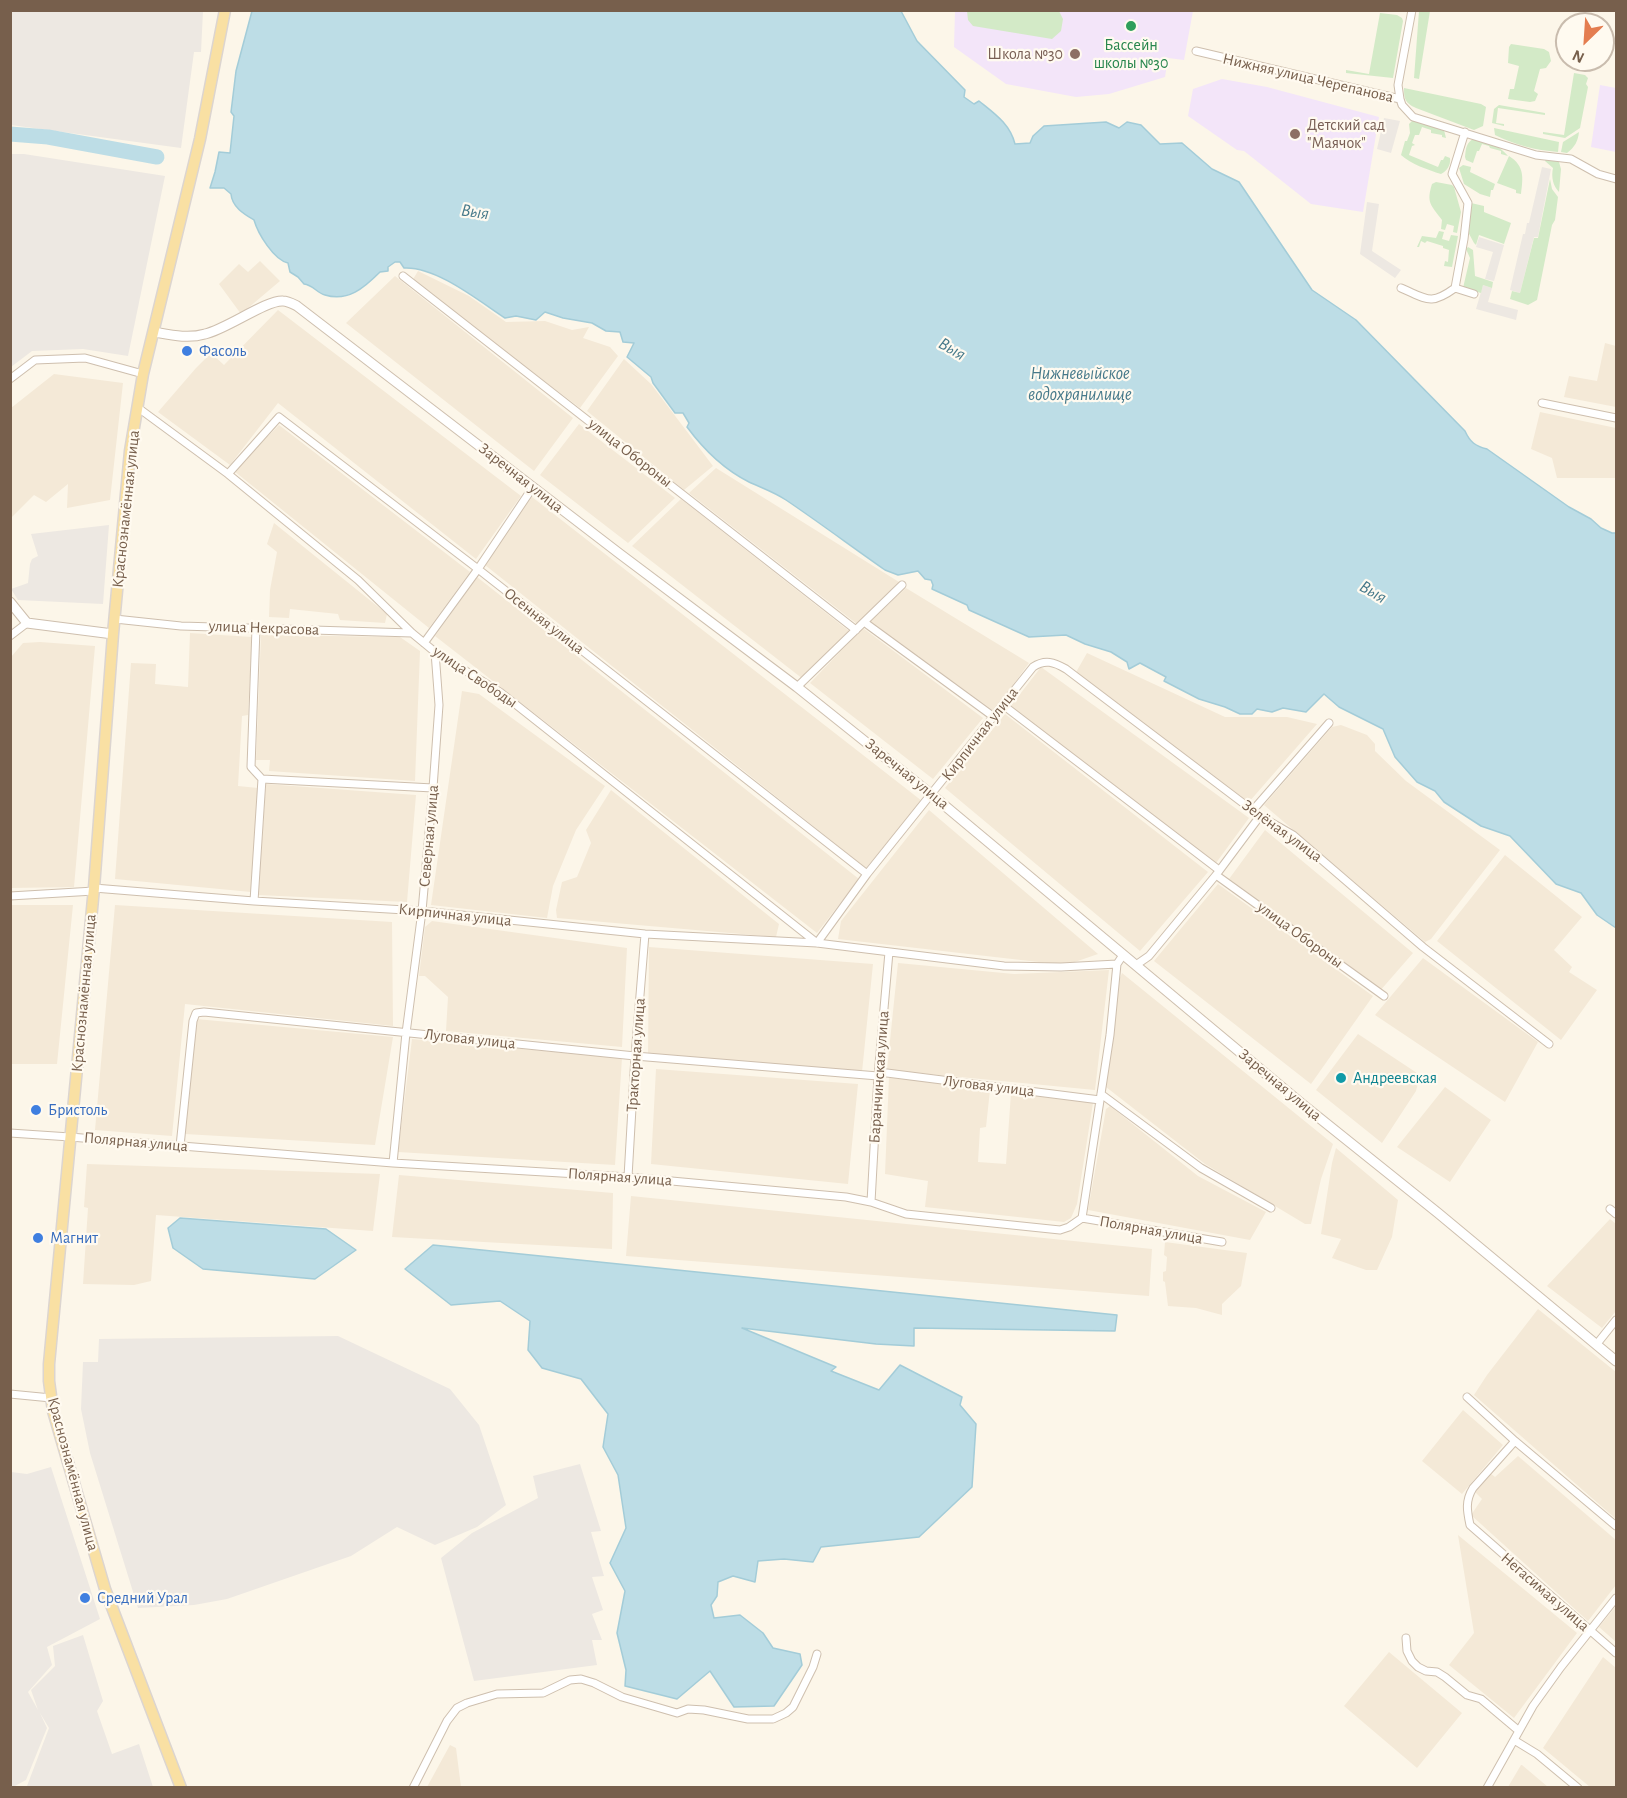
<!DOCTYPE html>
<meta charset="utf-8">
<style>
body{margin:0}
#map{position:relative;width:1627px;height:1798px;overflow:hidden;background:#fcf6e9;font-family:"Alegreya Sans",sans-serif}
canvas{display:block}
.frame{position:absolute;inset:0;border:12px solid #775f4c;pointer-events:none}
.north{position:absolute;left:1555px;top:12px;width:60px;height:60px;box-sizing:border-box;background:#fffaf0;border:2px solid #c9bcae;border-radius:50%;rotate:205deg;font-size:16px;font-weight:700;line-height:24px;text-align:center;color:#775f4c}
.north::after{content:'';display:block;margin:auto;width:21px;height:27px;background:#e47d50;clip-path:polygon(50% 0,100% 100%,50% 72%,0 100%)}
</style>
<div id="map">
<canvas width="1627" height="1798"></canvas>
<div class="frame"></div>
<div class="north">N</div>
</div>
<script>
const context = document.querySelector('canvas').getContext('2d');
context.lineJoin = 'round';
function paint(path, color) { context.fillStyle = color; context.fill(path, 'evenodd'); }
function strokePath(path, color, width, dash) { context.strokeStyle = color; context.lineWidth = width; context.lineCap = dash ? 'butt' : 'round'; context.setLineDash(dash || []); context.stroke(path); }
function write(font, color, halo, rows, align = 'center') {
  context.font = font + ' "Alegreya Sans",sans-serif'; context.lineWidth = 4.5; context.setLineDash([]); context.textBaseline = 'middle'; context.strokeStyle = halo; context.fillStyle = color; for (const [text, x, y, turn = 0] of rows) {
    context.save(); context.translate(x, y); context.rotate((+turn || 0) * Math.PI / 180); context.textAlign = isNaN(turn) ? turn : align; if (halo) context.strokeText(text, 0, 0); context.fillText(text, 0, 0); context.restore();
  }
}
const residential = new Path2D(`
 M260,261L280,281L241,314L219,284L239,264L248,272Z
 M418,271L469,296L506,322L545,321L572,330L589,327L583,338L610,347L618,356L580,408L412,281Z
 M395,276L573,418L534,471L346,323Z
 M278,310L521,496L476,559L278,403L230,465L158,412L196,368L211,353L224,365Z
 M1605,343L1616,346V407L1564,397L1569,376L1597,381Z
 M624,359L651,384L713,466L684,490L587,411Z
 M54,374L123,383L110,500L67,508L68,484L46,502L34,495L11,518V408Z
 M1540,412L1616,428V478H1557L1552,458L1531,449Z
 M579,424L675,498L628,543L540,475Z
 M279,425L470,572L429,628L234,471Z
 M716,468L899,582L857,624L689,493Z
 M532,497L922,801L866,868L485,565L516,517Z
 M681,499L849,631L803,679L632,546Z
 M274,523L387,614L385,623L340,620L338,614L290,609L289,618L269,617L270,590L277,552L267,544Z
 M477,577L859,879L817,933L435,636Z
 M906,588L1029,663L994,711L870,622Z
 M863,628L983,718L933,779L810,683Z
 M190,633L252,637L248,715L242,716L238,786L258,788L251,892L115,879L131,663L156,664L155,684L188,687Z
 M261,635L400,637L420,651L415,781L269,771L270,760H256Z
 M40,642L95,646L74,887L11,888V657L23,643Z
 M1087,653L1225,717H1287L1317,724L1249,802L1075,674Z
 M1041,667L1249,818L1216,863L1010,707Z
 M462,691L479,694L605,786L576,830L553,886L547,918L431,905Z
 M1005,714L1208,872L1140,951L945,788Z
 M1341,725L1367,735L1375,744V751L1406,781L1500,850L1431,939L1425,942L1264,805L1332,727Z
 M266,784L416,795L407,902L258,895Z
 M611,790L779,924L776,937L557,918L556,910L562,882L577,877L591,843L586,830Z
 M929,810L1098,954L1072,963H1047L838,939L841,921Z
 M1265,830L1413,953L1379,992L1229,879Z
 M1505,855L1582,917L1554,950L1572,967L1569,972L1597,990L1561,1040L1437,941Z
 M1218,884L1373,996L1311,1084L1154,961Z
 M11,905H73L57,1064H11Z
 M115,905L392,922L393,1026L185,1004L172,1136L95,1130Z
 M432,921L627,948L622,1047L446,1031L448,997L425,976H419L425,927Z
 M649,947L873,964L862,1072L648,1054Z
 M1423,958L1538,1042L1505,1102L1375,1015Z
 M898,963L1014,974L1109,970L1095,1090L887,1070Z
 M1122,973L1333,1144L1321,1179L1311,1224H1305L1205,1164L1106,1087L1115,990Z
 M196,1019L393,1037L375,1145L185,1134Z
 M1358,1034L1420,1075L1416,1091L1382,1143L1316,1090Z
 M412,1039L622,1058L615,1165L398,1152Z
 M656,1069L858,1084L848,1184L651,1164Z
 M889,1077L990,1090L986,1127L980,1128L978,1162L1006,1164L1011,1093L1093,1103L1077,1204L1071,1218L1064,1222L925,1207L928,1181L885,1174Z
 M1445,1087L1491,1120L1450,1182L1397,1147Z
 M1110,1106L1198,1176L1266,1212L1250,1240L1088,1210L1106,1109Z
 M1336,1148L1398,1200L1392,1237L1377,1270H1366L1332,1258L1341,1239L1321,1234L1332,1163Z
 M87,1164L380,1174L373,1231L156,1215L151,1281L134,1285L83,1284L88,1208L84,1207Z
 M399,1175L613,1193L612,1249L392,1237Z
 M631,1196L1152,1249L1149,1296L626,1256Z
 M1610,1219L1616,1224V1311L1602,1328L1547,1286Z
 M1165,1242L1247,1253L1241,1286L1222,1304V1315L1196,1308L1168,1306L1165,1282L1163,1281V1272L1166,1271L1167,1257L1164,1255Z
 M1538,1309L1616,1372V1519L1474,1395L1487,1375Z
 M1463,1410L1503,1445L1462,1494L1422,1461Z
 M1518,1456L1616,1540V1585L1588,1621L1471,1515L1482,1499L1474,1491L1490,1473L1495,1477Z
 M1458,1535L1577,1633L1514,1718L1449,1665L1474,1633Z
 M1616,1606V1642L1599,1627Z
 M1389,1652L1462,1713L1417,1768L1344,1706Z
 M1603,1657L1616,1668V1787H1590L1543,1748Z
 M450,1745L456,1748L461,1787H427Z
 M1521,1765H1522L1548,1787H1508Z`);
const industrial = new Path2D(`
 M11,10L203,11L201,52H194L181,148L11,125Z
 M1384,118L1400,121L1391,153L1377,149Z
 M11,154H24L165,176L128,356L83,349L32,351L11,367Z
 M1542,167L1551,169L1538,237H1534L1520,293L1510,290L1523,234H1525L1527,223H1529Z
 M1367,202L1379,204L1372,251L1401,270L1395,278L1360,254Z
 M1479,237L1504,245L1494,281L1485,279L1493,252L1476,247Z
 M1483,285L1492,288L1488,302L1518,310L1516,320L1476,309Z
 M109,525L103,604L18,600L11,589L28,583L30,564L32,559L38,556L31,534Z
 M338,1336L450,1389L479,1425L506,1505L477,1527L435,1545L397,1527L351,1556L227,1599L194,1605L138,1608L90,1453L81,1409L83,1362H98L99,1339Z
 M580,1464L601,1531L591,1532L604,1576L592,1577L603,1610L592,1614L602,1640H592L597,1665L474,1681L441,1558L472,1533L538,1498L533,1476Z
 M51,1467L100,1619L47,1647L52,1665L28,1692L38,1710L31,1690L55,1666L53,1646L83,1635L103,1701L97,1711L112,1754L139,1744L153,1787H24L27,1786L49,1728L40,1713L47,1728L26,1780L13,1787H11V1472L27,1474Z`);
const education = new Path2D(`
 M955,11H1193L1184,60L1168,58L1165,77L1109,94L1076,97L1006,84L954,47Z
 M1222,79L1267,87L1379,117L1363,212L1311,204L1244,151L1237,150L1188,116L1193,89Z
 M1600,85L1616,88V152L1591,147Z`);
const green = new Path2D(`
 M967,11H1059L1063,19L1061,31L1052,39L973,26L968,20Z
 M1419,11H1430L1419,79L1414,78Z
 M1380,13L1397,15L1402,18L1403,21L1393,78L1346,73V70L1369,74Z
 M1511,44L1544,49L1549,52L1551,61L1546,68L1540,69L1534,91L1538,94L1535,101L1530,102L1508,99L1510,89H1514L1519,66L1508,63L1509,47Z
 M1574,73L1585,75L1588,78L1586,84L1588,87L1580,128L1565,138L1543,134V132L1564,135Z
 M1404,88L1481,104L1486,107L1483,126L1474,130L1416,108C1405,103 1404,99 1404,88Z
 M1499,105L1545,113V115L1498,108L1496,123L1504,124V126L1492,123L1494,109Z
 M1413,120L1419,121L1444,130L1446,138L1442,137V135L1431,133V130L1422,127L1419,135H1415L1412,143L1415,145L1412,146L1409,155L1438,167L1441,160H1443L1445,156L1450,158C1451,165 1447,171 1441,174C1428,170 1411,164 1401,155L1405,141H1407L1410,133L1409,124Z
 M1494,128L1559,142L1558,152C1535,150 1515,145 1495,135Z
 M1579,132C1578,141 1575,147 1567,153L1561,152L1563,142Z
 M1475,138C1486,139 1501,147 1508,156L1501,154V151L1490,148L1489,146L1482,144L1479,151H1477L1473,163L1466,160L1465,157C1466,148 1466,142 1475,138Z
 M1509,156C1525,166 1523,178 1521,194L1516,193V190L1497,183Z
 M1546,159L1556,160L1559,162L1561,169L1559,192C1553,186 1551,177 1553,168L1545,161Z
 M1463,165L1471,167L1470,172L1495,184L1493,190H1491L1490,197L1480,194L1464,184L1459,168Z
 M1550,179L1552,189L1558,197L1555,220L1552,225L1537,300L1528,305L1510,299L1512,291L1520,293L1534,238H1538Z
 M1436,182L1452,185L1454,187L1461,212L1457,233L1453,232L1454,226L1447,224L1445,230L1441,229L1442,220C1431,205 1426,203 1432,184Z
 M1471,203L1484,206V212L1511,223L1504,244L1479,235L1476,245L1474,243L1467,230Z
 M1439,231L1444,232L1442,239L1449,241L1451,235L1458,236L1452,267L1444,266L1445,261L1448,262L1449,250L1443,248V246L1427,241L1425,243L1421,241L1419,247H1417L1422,236L1436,238Z
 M1468,247L1473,250L1475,276L1493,282L1492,288L1483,285L1481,293L1463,288L1470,258L1466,249Z`);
const water = new Path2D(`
 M252,11H901L917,41L965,90L964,97L974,104L979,101C995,114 1010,124 1015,144L1030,143L1033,136L1044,126L1106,122L1119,128L1127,122L1141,125L1160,144L1182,143L1212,169L1239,182L1312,290L1356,320L1465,431C1470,442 1475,446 1487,449L1569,507L1591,519L1601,528L1612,533H1616V928L1597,915L1581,893L1556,884L1510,836L1481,826L1444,802L1435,791L1417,782L1395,757L1383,729L1339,707L1324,694L1306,712L1283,708L1272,712L1257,709L1252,714H1240L1225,707L1199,699L1164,681L1166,677L1140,663L1129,669L1127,662L1111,652L1085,644L1066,635L1029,637L969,610L967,605L932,589L933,585L931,580L925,579L918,571L898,575L885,570C852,547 820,523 786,500C774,492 762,488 749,482C723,469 704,450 687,427L689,423L683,413H675L653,383L651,377L627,357L634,343L623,342L620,332L606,331L592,323L563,318L545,312L536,320L516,316L505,318C479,301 436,266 404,268L400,262H395L388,267V271L380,272C364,288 348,302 325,295C317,293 313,285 304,284L298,277L290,272L288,263C274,260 258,234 254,220C244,214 232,207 231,194L224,188H210L215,172L219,152L230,153L234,116L231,112L236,71Z
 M180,1218L326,1229L356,1250L315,1279L203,1269L173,1248L168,1228Z
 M433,1245L1117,1315L1115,1331L914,1328V1346L876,1344L742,1328L836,1367L831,1371L879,1390L900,1365L962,1397L960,1405L976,1424L972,1487L919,1537L821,1547L813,1562L784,1559L758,1561L755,1582L733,1576L718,1582L717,1596L711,1605L714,1618L740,1615L763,1633L773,1648L800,1654L802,1665L774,1706L734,1707L710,1671L677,1699L625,1686L626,1670L617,1633L625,1591L610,1563L626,1528L618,1475L603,1447L608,1414L581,1379L542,1368L528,1350L530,1321L500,1301L451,1305L405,1269Z`);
const river = new Path2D(`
 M10,134L48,137L157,157`);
const minor = new Path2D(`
 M1196,51L1400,99L1402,105L1413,117L1536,155L1571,159L1598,174L1616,179
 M1400,99L1398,85L1412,10
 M403,276L856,630
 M1401,288C1427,299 1430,306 1455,288L1474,294
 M1455,288L1464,239L1468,203L1452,174L1465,132
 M10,379L35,360L85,358L143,374
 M1542,403L1616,418
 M137,407L228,474L358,580L412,633L435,652L500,692L817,943L867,874L1033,667C1045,659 1054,662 1066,669L1260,816L1293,835L1423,947L1549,1044
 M228,474L279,417L478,569L867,874
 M115,619L181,626L412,633
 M864,622L994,717
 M10,636L27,623
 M424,643L478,569L533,487
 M797,687L902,585
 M1003,705L1219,870
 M262,779L433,788
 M1253,810L1329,723
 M1216,875L1384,996
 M94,888L254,901L422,911L645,934L817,943L1004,966L1061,967L1117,964L1123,955
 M10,896L94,891
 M254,901L262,779L251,767L256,628
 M1136,965L1149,956L1216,875L1260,816
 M879,1072L1100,1100
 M1101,1094L1201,1168L1271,1208
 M10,1133L70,1137L393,1163L628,1177L846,1197L871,1202L906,1214L1060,1230L1069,1227L1082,1218L1222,1242
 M180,1146L193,1021L196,1013L204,1012L635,1056L878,1076
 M393,1163L406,1033L422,911L433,788L439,705L435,652
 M628,1177L635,1056L645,934
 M871,1202L878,1076L889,952
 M1610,1209L1616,1214
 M1082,1218L1110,1035L1117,964
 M1596,1345L1616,1320
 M10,1394L51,1398
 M1467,1397L1515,1441L1616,1526
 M1515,1441L1473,1488C1465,1501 1467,1511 1470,1525L1616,1653
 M1406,1638L1407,1651L1412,1661L1418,1667L1426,1671L1437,1672L1445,1677L1467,1695L1481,1699L1519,1731
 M1514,1740L1537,1754L1578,1788
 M413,1788L447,1721L457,1708L467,1703L497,1694L543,1693L570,1680L581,1679L594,1683L622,1697L677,1713L688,1709L704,1710L748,1719H773L786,1713L793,1707L813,1667L817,1654
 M1487,1788L1533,1706L1561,1667L1616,1598`);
const tertiary = new Path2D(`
 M154,332C171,335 188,339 205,334C227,329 266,300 283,301C288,301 293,304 297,306L620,554L797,687L932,795L1302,1104L1438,1213L1616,1361
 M10,602L27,623L113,634`);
const primary = new Path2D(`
 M181,1788L105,1589L53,1411L49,1381V1364L94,888L113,634L130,451L143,374L200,139L225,10`);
const markers = [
 [1131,26,6,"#2e9e5b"],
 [1075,54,6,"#8d6e63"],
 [1295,134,6,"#8d6e63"],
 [187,351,6,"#3f7fe0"],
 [1341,1078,6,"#0f9aa8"],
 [36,1110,6,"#3f7fe0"],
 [38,1238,6,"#3f7fe0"],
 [85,1598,6,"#3f7fe0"]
];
const leisureNames = [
 ["Бассейн",1131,45],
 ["школы №30",1131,63]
];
const educationNames = [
 ["Школа №30",1063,54],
 ["Детский сад",1307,125,"left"],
 ["\"Маячок\"",1307,143,"left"]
];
const streetNames = [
 ["Нижняя улица Черепанова",1308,78,13],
 ["улица Обороны",630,453,38],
 ["Заречная улица",521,478,38],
 ["Краснознамённая улица",126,509,-84],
 ["Осенняя улица",544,621,38],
 ["улица Некрасова",264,628,2],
 ["улица Свободы",475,677,34],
 ["Кирпичная улица",980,734,-52],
 ["Заречная улица",907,774,39],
 ["Зелёная улица",1282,831,36],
 ["Северная улица",429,836,-85],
 ["Кирпичная улица",455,915,6],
 ["улица Обороны",1300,935,36],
 ["Краснознамённая улица",84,993,-85],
 ["Луговая улица",470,1039,6],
 ["Тракторная улица",636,1055,-86],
 ["Баранчинская улица",879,1077,-86],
 ["Заречная улица",1280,1085,40],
 ["Луговая улица",989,1086,7],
 ["Полярная улица",136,1142,5],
 ["Полярная улица",620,1177,4],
 ["Полярная улица",1151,1230,10],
 ["Краснознамённая улица",73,1474,75],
 ["Негасимая улица",1545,1592,41]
];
const shopNames = [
 ["Фасоль",199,351],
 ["Бристоль",48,1110],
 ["Магнит",50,1238],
 ["Средний Урал",97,1598]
];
const cultureNames = [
 ["Андреевская",1353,1078]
];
const waterNames = [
 ["Выя",475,212,9],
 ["Выя",952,349,30],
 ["Нижневыйское",1080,374],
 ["водохранилище",1080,395],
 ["Выя",1373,592,30]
];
paint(residential, '#f4e9d7');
paint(industrial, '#ede8e2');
paint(education, '#f3e5f9');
paint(green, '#d3eac7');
paint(water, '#bddde6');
strokePath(water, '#a3ccd8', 1.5);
strokePath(river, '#bddde6', 15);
strokePath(minor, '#cebfae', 9);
strokePath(tertiary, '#cebfae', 11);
strokePath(primary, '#dcd5d0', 13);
strokePath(minor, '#fff', 7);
strokePath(tertiary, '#fff', 9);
strokePath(primary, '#f9e0a3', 10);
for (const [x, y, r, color] of markers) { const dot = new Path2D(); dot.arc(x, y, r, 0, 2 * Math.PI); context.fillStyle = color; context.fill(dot); strokePath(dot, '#fffaf0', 2); }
write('16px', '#27864d', '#fffaf0', leisureNames);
write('16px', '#785e54', '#fffaf0', educationNames, 'right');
write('16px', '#775f4c', '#fffaf0', streetNames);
write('16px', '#366cbe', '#fffaf0', shopNames, 'left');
write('16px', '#0d838f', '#fffaf0', cultureNames, 'left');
write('italic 18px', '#46798a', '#fffaf0', waterNames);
</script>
